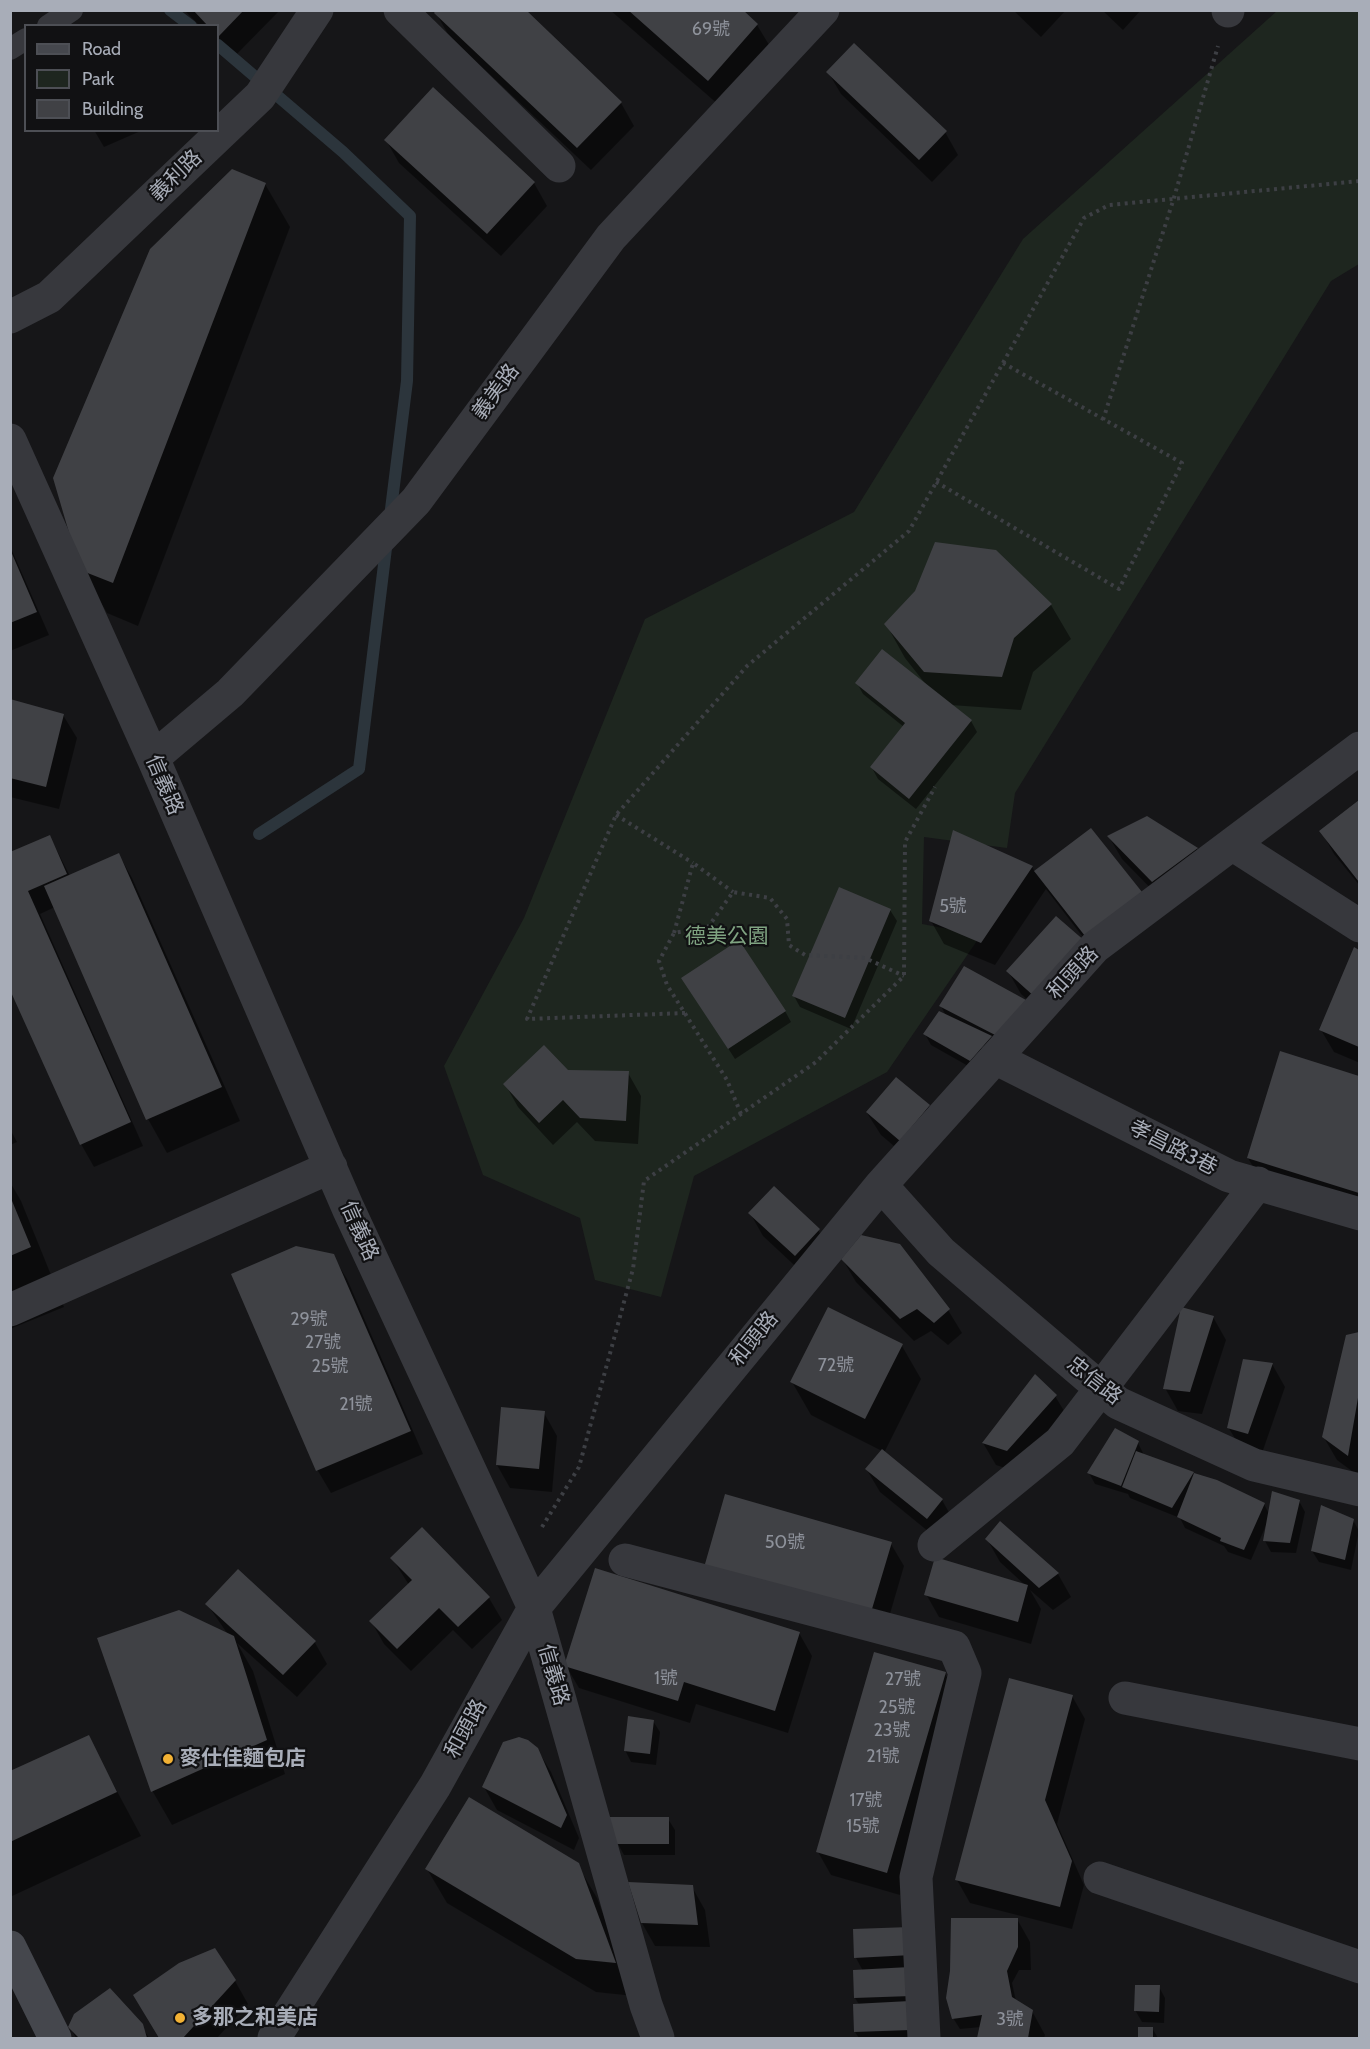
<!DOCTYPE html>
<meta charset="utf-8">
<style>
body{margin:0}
#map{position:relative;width:1370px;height:2049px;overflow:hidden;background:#161618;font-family:Cabin,sans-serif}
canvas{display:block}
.frame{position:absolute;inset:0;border:12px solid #a8adb8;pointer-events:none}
.legend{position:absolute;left:24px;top:24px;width:195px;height:108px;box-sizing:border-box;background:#111113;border:2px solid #4d4f55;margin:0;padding:8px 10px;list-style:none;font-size:18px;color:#a8adb8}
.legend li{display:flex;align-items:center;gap:12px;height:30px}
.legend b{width:30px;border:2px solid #4d4f55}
</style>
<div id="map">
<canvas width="1370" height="2049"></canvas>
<div class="frame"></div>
<ul class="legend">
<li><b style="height:8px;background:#45474d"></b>Road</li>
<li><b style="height:16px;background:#1e261f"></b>Park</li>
<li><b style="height:16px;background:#404145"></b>Building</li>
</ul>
</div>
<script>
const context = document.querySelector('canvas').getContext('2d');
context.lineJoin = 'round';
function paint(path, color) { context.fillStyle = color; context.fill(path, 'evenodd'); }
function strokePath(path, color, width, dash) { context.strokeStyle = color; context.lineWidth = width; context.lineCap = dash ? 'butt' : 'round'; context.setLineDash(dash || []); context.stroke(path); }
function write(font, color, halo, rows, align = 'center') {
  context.font = font + ' Cabin,"Noto Sans TC",sans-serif'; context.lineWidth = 4.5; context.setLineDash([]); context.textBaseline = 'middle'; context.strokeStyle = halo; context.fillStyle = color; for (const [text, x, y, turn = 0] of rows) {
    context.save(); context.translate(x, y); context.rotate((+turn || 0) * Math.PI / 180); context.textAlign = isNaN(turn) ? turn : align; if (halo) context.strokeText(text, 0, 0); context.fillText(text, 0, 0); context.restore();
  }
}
const green = new Path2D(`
 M1277,11H1359V264L1331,281L1015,793L1007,848L924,837L922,924L981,935L887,1072L694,1176L661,1297L595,1280L580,1218L483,1175L444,1066L524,918L645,619L854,512L1023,239Z`);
const shadow = new Path2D(`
 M184,10H280L233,58L218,43V26H200Z
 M610,10H741L757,25L777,58L728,113Z
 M1013,10H1066L1041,37Z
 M1102,10H1141L1123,30Z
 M436,13L621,103L634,126L591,170L449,36Z
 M828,72L945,132L958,155L932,182L841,94Z
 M433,90L534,183L547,206L501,256L399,163L386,140Z
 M94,130H143L104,147Z
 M265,184L290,227L138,626L107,613L82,569Z
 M10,546L49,635L10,651Z
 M995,552L1051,605L1071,639L1033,672L1021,710L951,705L971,721L977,732L916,809L878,779L872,768L904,727L863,694L857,683L928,687L905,658L886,624L916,591Z
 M10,701L63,715L77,738L59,809L10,797Z
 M1360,801V886L1334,854L1321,831Z
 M1147,818L1197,849L1210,872L1166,904L1122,859L1109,837Z
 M1090,830L1099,958L1046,889L995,965L944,944L931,921L954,832L1032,867L1035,872Z
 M50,837L70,876L119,855L132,878L240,1121L167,1153L148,1119L55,907L40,914L143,1146L94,1167L81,1144L10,854Z
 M890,910L897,921L851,1029L800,1007L794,996Z
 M1056,918L1050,1020L1021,994L1008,971Z
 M1355,949L1360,951V1063L1334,1052L1321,1030Z
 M690,989L785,1011L791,1022L735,1059Z
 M1025,1001L977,1071L931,1045L925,1034L946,1016L941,1006Z
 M1281,1053L1360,1077V1211L1261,1181L1248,1158Z
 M567,1071L628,1073L641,1096L638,1144L595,1141L577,1122L553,1145L518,1107L505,1084Z
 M929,1106L942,1129L914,1163L881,1135L867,1113Z
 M10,1129L17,1142L10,1145Z
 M10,1182L21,1201L64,1307L10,1329Z
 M750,1213L818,1230L832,1253L808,1278L763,1236Z
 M333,1256L347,1279L423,1454L331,1493L318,1471L233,1275Z
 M843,1260L948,1310L962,1333L948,1345L931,1331L914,1341L856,1282Z
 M1213,1317L1226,1340L1202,1414L1178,1411L1165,1388Z
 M1360,1333V1477L1337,1460L1323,1436L1347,1336Z
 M902,1346L921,1379L884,1453L942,1500L955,1523L940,1541L880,1492L867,1470L882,1451L811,1415L792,1382Z
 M1272,1364L1285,1387L1261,1456L1242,1450L1228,1427Z
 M1055,1396L1069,1419L1020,1473L996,1465L983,1443Z
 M544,1413L557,1436L552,1492L510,1488L497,1465Z
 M1138,1443L1144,1455L1216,1482L1264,1504L1269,1514L1299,1501L1305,1512L1296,1553L1271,1552L1265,1541L1267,1523L1251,1560L1228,1552L1224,1546L1185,1528L1180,1518L1130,1498L1128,1494L1095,1484L1089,1473Z
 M1353,1520L1359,1531L1351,1570L1319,1562L1312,1551Z
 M1000,1523L1058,1574L1071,1597L1053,1610L1030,1590L1041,1609L1031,1644L939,1617L926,1594L1025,1585L1000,1562L987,1539Z
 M891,1544L904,1566L882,1641L705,1571Z
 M392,1558L489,1598L502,1620L472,1649L453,1630L411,1671L384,1644L371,1621L409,1585Z
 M207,1604L314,1641L327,1664L297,1697L237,1643L253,1671L285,1774L172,1825L153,1792L99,1638L227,1633Z
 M799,1633L812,1656L788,1733L696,1704L690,1723L579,1688L566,1666Z
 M945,1674L958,1696L900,1895L831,1875L818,1852Z
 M1072,1696L1085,1719L1057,1824L1084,1885L1072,1929L970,1903L957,1880Z
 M653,1721L660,1732L656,1765L631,1762L625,1750Z
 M88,1737L141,1836L10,1897V1773Z
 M537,1749L551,1772L579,1838L574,1850L497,1810L484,1787Z
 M668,1819L675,1830V1855H624L618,1844Z
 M577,1864L597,1898L634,1996L596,1992L447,1903L427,1869Z
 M692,1887L705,1910L710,1947L655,1946L642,1923Z
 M1017,1919L1030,1942L1031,1970H1019L1012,1983L1016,2001L1032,2011L1045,2035L1044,2038H979L981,2027L960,2029L953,2018Z
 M909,1929L917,2038H859L855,2032L860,2006L855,1998L863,1971L856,1958Z
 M235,1981L248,2004L217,2038H160L135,1996Z
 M1159,1987L1165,1998L1164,2023L1142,2022L1135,2010Z
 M141,2025L149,2038H76L70,2027Z
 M1140,2028H1152L1158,2038H1139Z`);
const stream = new Path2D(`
 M170,10L191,26
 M218,45L343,152L410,216L407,381L390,517
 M259,834L359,769L387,540`);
const building = new Path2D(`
 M193,10H244L219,36L218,26H208Z
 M436,10H526L622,102L577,148L434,13Z
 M628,10H743L758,24L708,81Z
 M854,43L947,131L919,160L826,72Z
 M433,87L535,182L487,234L384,140Z
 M232,169L266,183L113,583L80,570L53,478L150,249Z
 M935,542L996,550L1052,604L1014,638L1002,677L924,672L884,624L915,591Z
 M10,549L37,612L10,623Z
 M882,649L972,720L909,799L870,767L905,723L855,683Z
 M10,699L64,714L46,787L10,778Z
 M1359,800V882L1319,831Z
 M1147,816L1198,848L1152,882L1107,836Z
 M1091,828L1142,892L1085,936L1034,871Z
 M953,830L1033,866L981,943L929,921Z
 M50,835L67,874L28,891L131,1122L80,1145L10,990V852Z
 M119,853L222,1087L146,1120L44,886Z
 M839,887L891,909L845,1018L792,996Z
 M1056,916L1086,942L1036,998L1006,971Z
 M739,940L786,1011L728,1049L681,978Z
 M1354,947L1359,950V1047L1319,1030Z
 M964,966L1026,1000L997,1036L939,1006Z
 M939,1011L992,1036L970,1061L923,1034Z
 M544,1045L568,1070L629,1071L626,1121L580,1118L563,1100L539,1123L503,1084Z
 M1280,1051L1359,1076V1193L1247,1158Z
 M896,1077L930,1105L900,1141L866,1112Z
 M774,1186L820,1229L795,1256L748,1213Z
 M10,1196L31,1247L10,1256Z
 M861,1235L900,1244L950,1309L934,1323L917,1309L900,1319L841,1259Z
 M296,1246L334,1254L411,1431L316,1471L231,1274Z
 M828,1307L903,1344L865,1419L790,1382Z
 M1181,1307L1214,1316L1190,1392L1163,1389Z
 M1359,1332V1392L1348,1456L1322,1437L1346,1335Z
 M1243,1359L1273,1363L1248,1434L1227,1428Z
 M1035,1374L1057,1395L1007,1451L982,1443Z
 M501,1407L545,1411L539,1469L496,1465Z
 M1115,1428L1139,1441L1121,1486L1087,1473Z
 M882,1449L943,1499L927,1519L865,1469Z
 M1136,1451L1194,1472L1172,1508L1122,1487Z
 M1194,1473L1217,1480L1265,1503L1244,1550L1220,1541L1221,1538L1177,1517Z
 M1272,1491L1300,1500L1290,1543L1263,1541Z
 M725,1494L892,1542L869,1619L703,1571Z
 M1321,1505L1354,1519L1345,1560L1311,1551Z
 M1000,1521L1059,1573L1039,1588L985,1539Z
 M422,1527L490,1597L458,1627L439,1608L397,1649L369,1621L412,1580L390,1558Z
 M935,1557L1028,1585L1018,1622L924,1595Z
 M595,1568L800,1632L775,1711L684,1682L678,1701L564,1666Z
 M238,1569L316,1641L283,1675L205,1604Z
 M179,1610L234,1636L267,1740L151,1792L97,1638Z
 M874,1652L946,1672L887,1873L816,1852Z
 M1009,1678L1073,1695L1045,1800L1072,1861L1060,1907L955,1880Z
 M628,1716L654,1720L650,1754L624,1751Z
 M89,1735L117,1792L10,1842V1771Z
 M519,1737L528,1740L538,1748L567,1815L561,1828L482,1787L503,1742Z
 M469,1797L579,1863L616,1963L576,1959L425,1869Z
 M605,1817H669V1844H616Z
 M628,1882L693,1885L698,1925L641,1923Z
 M951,1918H1018V1947L1007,1971L1012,1997L1033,2010L1028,2038H977L982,2015L952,2019L946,1998L950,1971Z
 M910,1927L912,1955L854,1958L853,1929Z
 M215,1948L236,1980L183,2038H159L133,1995L179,1963Z
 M910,1967L911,1996L854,1998L853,1970Z
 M1135,1985H1160L1159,2012L1134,2011Z
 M110,1988L143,2024L147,2038H79L68,2027L74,2014Z
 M910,2001L911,2030L854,2032L853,2004Z
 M1138,2027H1153V2038H1138Z`);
const path = new Path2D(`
 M1103,420L1173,201L1218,46
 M936,482L1119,589L1182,463L1003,363
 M616,815L693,863
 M674,933L693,863L733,892
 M685,1013L527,1019L616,815L747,666L909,531L1084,218L1109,205L1360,181
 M741,1114L727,1080L667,985L659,961L674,933L708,927L733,892L770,898L787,919L789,945L805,955L865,958L904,976
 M542,1527L579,1467L633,1269L644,1181L816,1062L904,976L905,842L935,787`);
const lane = new Path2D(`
 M48,26L72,10
 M10,49L26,39`);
const street = new Path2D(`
 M400,10L559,166
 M1228,11V10
 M10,317L49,297L260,96L317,10
 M10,440L153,758L348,1208L534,1608L646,2005L658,2038
 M153,758L230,693L416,501L611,237L823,10
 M1232,844L1360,926
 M995,1058L1229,1176L1360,1214
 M881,1185L941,1252L1118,1403L1254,1465L1360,1490
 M10,1310L331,1167
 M934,1545L1060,1442L1258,1183
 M625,1560L954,1647L965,1673L916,1877L924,2038
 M1125,1698L1360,1744
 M1100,1878L1360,1967
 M274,2038L435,1786L534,1608L881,1185L1095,947L1360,748`);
const secondary = new Path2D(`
 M10,1947L55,2038`);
const markers = [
 [168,1759,6,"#f2b134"],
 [180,2018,6,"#f2b134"]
];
const numberNames = [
 ["69號",711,30],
 ["5號",953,907],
 ["29號",309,1320],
 ["27號",323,1343],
 ["72號",836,1366],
 ["25號",330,1367],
 ["21號",356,1405],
 ["50號",785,1543],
 ["1號",666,1679],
 ["27號",903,1680],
 ["25號",897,1708],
 ["23號",892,1731],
 ["21號",883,1757],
 ["17號",866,1801],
 ["15號",863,1827],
 ["3號",1010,2020]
];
const streetNames = [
 ["義利路",176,176,-44],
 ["義美路",496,392,-54],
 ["信義路",164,785,67],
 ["和頭路",1073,973,-47],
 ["孝昌路3巷",1173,1148,27],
 ["信義路",359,1231,66],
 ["和頭路",754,1339,-51],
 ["忠信路",1094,1381,38],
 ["信義路",553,1675,74],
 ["和頭路",466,1729,-61]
];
const parkNames = [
 ["德美公園",727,937]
];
const poiNames = [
 ["麥仕佳麵包店",180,1759],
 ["多那之和美店",192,2018]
];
paint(green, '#1e261f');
paint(shadow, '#0007');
strokePath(stream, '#2c353c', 12);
paint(building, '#404145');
strokePath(path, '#3d3f44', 4, [3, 4.5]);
strokePath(lane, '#37383d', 22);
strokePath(street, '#37383d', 33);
strokePath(secondary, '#45474d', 33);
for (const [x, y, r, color] of markers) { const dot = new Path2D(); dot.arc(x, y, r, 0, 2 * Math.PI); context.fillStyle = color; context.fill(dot); strokePath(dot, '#111113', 2); }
write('18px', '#8e929b', null, numberNames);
write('21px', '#a8adb8', '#111113', streetNames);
write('21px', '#7fa381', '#111113', parkNames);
write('bold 21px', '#a8adb8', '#111113', poiNames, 'left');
</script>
